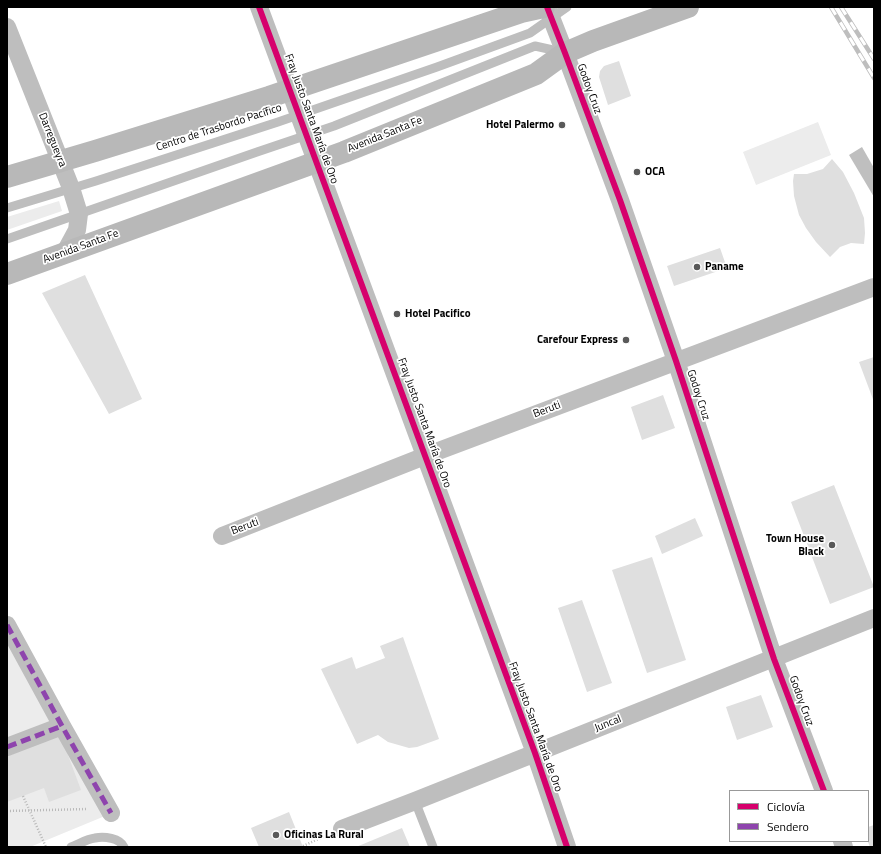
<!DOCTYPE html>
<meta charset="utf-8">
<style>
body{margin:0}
#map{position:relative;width:881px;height:854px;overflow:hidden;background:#fff;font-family:"Titillium Web",sans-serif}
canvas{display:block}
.frame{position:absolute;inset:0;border:8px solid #000;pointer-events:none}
.legend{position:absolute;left:729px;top:790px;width:140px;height:52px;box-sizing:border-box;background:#fff;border:1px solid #999;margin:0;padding:5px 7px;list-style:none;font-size:12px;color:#000}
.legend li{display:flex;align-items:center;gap:8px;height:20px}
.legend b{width:20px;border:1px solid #999}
</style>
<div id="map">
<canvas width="881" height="854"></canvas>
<div class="frame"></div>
<ul class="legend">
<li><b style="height:5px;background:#d6006c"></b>Ciclovía</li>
<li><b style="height:5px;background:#8e44ad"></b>Sendero</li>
</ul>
</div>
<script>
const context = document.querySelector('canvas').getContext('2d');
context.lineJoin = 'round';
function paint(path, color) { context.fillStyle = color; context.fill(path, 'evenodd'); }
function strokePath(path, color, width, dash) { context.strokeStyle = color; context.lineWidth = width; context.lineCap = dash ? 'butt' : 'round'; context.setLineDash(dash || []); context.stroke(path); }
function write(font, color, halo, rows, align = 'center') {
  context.font = font + ' "Titillium Web",sans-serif'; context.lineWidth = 3.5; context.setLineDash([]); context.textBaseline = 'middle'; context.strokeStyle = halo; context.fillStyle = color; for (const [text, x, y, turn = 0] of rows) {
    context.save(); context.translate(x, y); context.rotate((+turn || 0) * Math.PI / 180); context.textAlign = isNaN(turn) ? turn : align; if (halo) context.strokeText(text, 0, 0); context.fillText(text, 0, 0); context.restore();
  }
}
const green = new Path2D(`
 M818,122L831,155L756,185L743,152Z
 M59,201L62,211L7,230V217Z
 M7,637L105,816L30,847H7Z`);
const water = new Path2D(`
 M862,147L874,168V197L849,155Z`);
const building = new Path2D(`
 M619,61L631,96L608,105L599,77L600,71L604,66Z
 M832,159L843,172L854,193L864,218L865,233L864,244L851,243L840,247L830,257L816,242L806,228L799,215L794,196L793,181L794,174H807L823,169Z
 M720,248L727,268L674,286L667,266Z
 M85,275L142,399L109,414L42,293Z
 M874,357V402L859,362Z
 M663,395L675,428L642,440L631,407Z
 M834,485L874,587L830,604L791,502Z
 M695,518L703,536L662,554L655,536Z
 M652,557L686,660L647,673L612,570Z
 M582,600L612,683L587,692L558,608Z
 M403,637L439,739L417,747L409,748L388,742L378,735L357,744L321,669L352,657L356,669L385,658L380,646Z
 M761,695L773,727L737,740L726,707Z
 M59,731L81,790L49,802L44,788L7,802V750Z
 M289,812L303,847H259L251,828Z
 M874,825V847H870L868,842V827Z
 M402,828L410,847H356Z`);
const path = new Path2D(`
 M23,796L46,847
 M7,811L88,809
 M303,846L327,835`);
const lane = new Path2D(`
 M7,208L96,181L278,122L437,67L530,33L567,7
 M7,239L257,152L334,126L535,46L562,52
 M415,801L433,847
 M71,847C79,844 87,839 95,838C104,836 120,838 124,847`);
const street = new Path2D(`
 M259,7L535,753L567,847
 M547,7L565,53L620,200L676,361L774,659L824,791
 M7,27L71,188L79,214L77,230L64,254
 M222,536L425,456L874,287
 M7,625L62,726L111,813
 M7,747L62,726
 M342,829L415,801L874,618
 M842,841L844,847`);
const secondary = new Path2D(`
 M7,177L95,151L269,97L521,12L544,7
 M7,274L344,152L536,74L565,53L593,41L688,7`);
const rail = new Path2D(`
 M831,7L874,78
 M841,7L874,59`);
const quiet = new Path2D(`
 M7,625L62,726L111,813
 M7,747L62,726`);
const cycleway = new Path2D(`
 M259,7L535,753L567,847
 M547,7L565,53L620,200L676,361L774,659L824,791`);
const markers = [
 [562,125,4,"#595959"],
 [637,172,4,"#595959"],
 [697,267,4,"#595959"],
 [397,314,4,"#595959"],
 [626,340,4,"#595959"],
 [832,545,4,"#595959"],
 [276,835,4,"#595959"]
];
const streetNames = [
 ["Godoy Cruz",589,89,70],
 ["Fray Justo Santa María de Oro",311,119,70],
 ["Centro de Trasbordo Pacífico",219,128,-18],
 ["Avenida Santa Fe",385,135,-22],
 ["Darregueyra",52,140,68],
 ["Avenida Santa Fe",81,247,-20],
 ["Godoy Cruz",698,395,72],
 ["Beruti",547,410,-21],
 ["Fray Justo Santa María de Oro",424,423,70],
 ["Beruti",245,527,-21],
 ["Godoy Cruz",801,701,70],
 ["Juncal",608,724,-22],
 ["Fray Justo Santa María de Oro",535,727,70]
];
const poiNames = [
 ["Hotel Palermo",554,125,"right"],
 ["OCA",645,172],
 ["Paname",705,267],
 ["Hotel Pacifico",405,314],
 ["Carefour Express",618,340,"right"],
 ["Town House",824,539,"right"],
 ["Black",824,552,"right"],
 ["Oficinas La Rural",284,835]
];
paint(green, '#ececec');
paint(water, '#bfbfbf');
paint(building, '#dfdfdf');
strokePath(path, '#b9b9b9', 2.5, [1, 2]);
strokePath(lane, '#bebebe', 9);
strokePath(street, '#bebebe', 18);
strokePath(secondary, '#b8b8b8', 22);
strokePath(rail, '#bebebe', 4.5);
strokePath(rail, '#fff', 3, [9]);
strokePath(quiet, '#8e44ad', 5, [10, 5]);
strokePath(cycleway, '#d6006c', 6);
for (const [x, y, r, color] of markers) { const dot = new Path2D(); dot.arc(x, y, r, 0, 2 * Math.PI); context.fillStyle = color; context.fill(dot); strokePath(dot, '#fff', 1.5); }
write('11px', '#000', '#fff', streetNames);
write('bold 11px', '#000', '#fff', poiNames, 'left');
</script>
